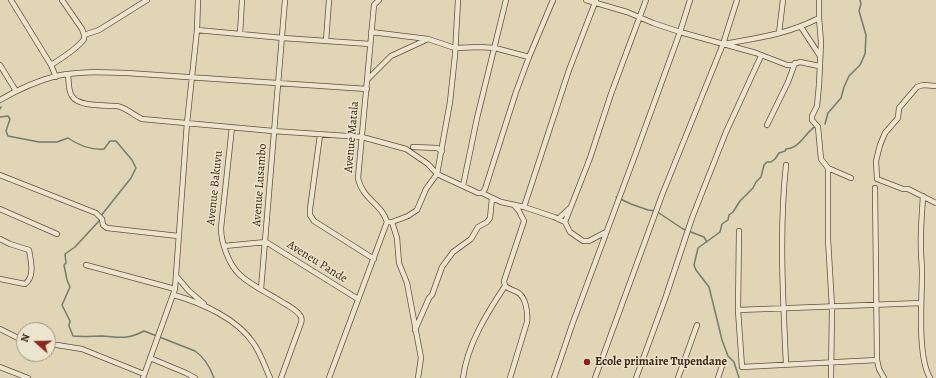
<!DOCTYPE html>
<style>
body{margin:0}
#map{position:relative;width:936px;height:378px;overflow:hidden;background:#e0d5b4;font-family:Alegreya,serif}
canvas{display:block}
.north{position:absolute;left:16px;top:322px;width:40px;height:40px;box-sizing:border-box;background:#ebe4ce;border:1px solid #a59781;border-radius:50%;rotate:290deg;font-size:11px;font-weight:700;line-height:16px;text-align:center;color:#3c240e}
.north::after{content:'';display:block;margin:auto;width:14px;height:18px;background:#8f2418;clip-path:polygon(50% 0,100% 100%,50% 72%,0 100%)}
</style>
<div id="map">
<canvas width="936" height="378"></canvas>
<div class="north">N</div>
</div>
<script>
const context = document.querySelector('canvas').getContext('2d');
context.lineJoin = 'round';
function strokePath(path, color, width, dash) { context.strokeStyle = color; context.lineWidth = width; context.lineCap = dash ? 'butt' : 'round'; context.setLineDash(dash || []); context.stroke(path); }
function write(font, color, halo, rows, align = 'center') {
  context.font = font + ' Alegreya,serif'; context.lineWidth = 3; context.setLineDash([]); context.textBaseline = 'middle'; context.strokeStyle = halo; context.fillStyle = color; for (const [text, x, y, turn = 0] of rows) {
    context.save(); context.translate(x, y); context.rotate((+turn || 0) * Math.PI / 180); context.textAlign = isNaN(turn) ? turn : align; if (halo) context.strokeText(text, 0, 0); context.fillText(text, 0, 0); context.restore();
  }
}
const stream = new Path2D(`
 M0,109L1,107
 M0,117L8,116L10,119L6,131L8,136L39,142H57L68,138C78,145 91,150 104,149L110,141H116L132,160L136,168L131,178L100,217L99,221L75,247L65,254L66,263L64,265L67,280L70,287L62,305L70,321L69,326L73,336C83,337 93,336 102,336C120,337 127,340 144,331L195,351C204,357 210,367 214,378
 M825,124L828,113L841,98L844,87L849,76L860,65L865,54L866,35L859,11L861,4L860,0
 M616,197L631,204L648,210L656,211L683,229L704,237L707,242
 M739,378L734,362L728,356L722,340L709,287L696,270L694,265L698,248L720,232L722,224L728,220L729,215L733,212L740,201L753,188L756,182L761,177L764,165L767,162H771L775,159L779,153L785,151L786,149C801,148 805,132 816,126`);
const street = new Path2D(`
 M11,0L51,65L56,77
 M690,0L680,32L756,53L787,65H792L800,62L819,66
 M819,0V18L821,42L819,85L817,106L812,116V120L818,127L821,159L828,168V239L832,307L831,378
 M801,27L820,56
 M197,30L283,38L370,44
 M371,32L428,39L455,48L480,47L495,48L529,57
 M779,33L783,0
 M240,34L242,0
 M84,35L99,30L147,0
 M326,41L329,0
 M724,44C757,38 789,34 819,18
 M0,65L16,91
 M51,65C59,60 79,47 84,39C85,35 83,32 82,29L62,0
 M68,75C69,81 68,91 72,96C78,107 105,105 117,106C127,108 133,115 142,119L273,131L362,137L406,149L428,164L437,174L478,193H482L485,189L516,92L529,57L553,0
 M368,79L391,56L428,39
 M936,86L923,85L917,87L899,108L898,118L885,133L880,145L876,161L877,179L903,189H908L936,203
 M0,100C17,90 37,81 56,76C79,71 104,72 127,73L367,89
 M767,125L788,82L795,63
 M232,127L221,228C221,243 229,265 240,275C252,286 268,293 282,302C287,305 295,309 299,314C302,317 302,320 301,323L281,378
 M320,135L310,209V215L314,221L374,259
 M413,147L437,148L442,151
 M786,165C779,231 783,298 786,364
 M828,168L851,178
 M0,175L96,213L102,219L103,225L107,228L178,236
 M463,186L477,118L506,0
 M875,188L877,360L879,369L884,378
 M482,193L501,202L524,207L554,217L565,222L570,232L583,241H589L606,232
 M923,196C922,214 920,233 921,251C921,258 922,265 922,272C922,299 917,356 930,378
 M524,207L569,70L596,0
 M0,209L57,234
 M558,219L570,208
 M387,222H392L408,216L417,210L426,189L437,174L450,102L455,55L458,0
 M392,222L397,238L399,263L407,283L421,358L418,378
 M565,222L590,158L611,94L646,0
 M739,231L738,310L742,367L877,360
 M0,239L10,244L29,250C31,261 35,277 25,284L0,279
 M224,246L266,242L358,299
 M86,265L175,289
 M177,277L189,291L204,304
 M261,289L285,0
 M174,295C202,303 238,319 254,344C261,354 265,367 270,378
 M738,310L921,303
 M0,329L24,341
 M415,330L429,298L432,295L442,267L453,252L471,239L478,227L487,222L490,218L492,198
 M48,345H57L82,349L144,374
 M150,358L186,373L195,378
 M0,367L28,378
 M143,378L175,289L187,123L197,30L198,0
 M329,378L387,222C382,204 362,199 358,178L374,5L379,0
 M463,378C467,345 487,313 505,286
 M510,378L527,322C528,313 526,296 517,292C513,290 509,289 505,286L504,281L524,221L519,211L514,205
 M554,378L572,325L637,150L680,32L653,23L627,12L586,0
 M595,378L662,195L723,44L737,0
 M636,378L665,299L692,218L726,132L761,56
 M678,378L697,325
 M718,378L722,366`);
const markers = [
 [587,362,4,"#8f2418"]
];
const streetNames = [
 ["Avenue Matala",352,137,-85],
 ["Avenue Lusambo",260,185,-86],
 ["Avenue Bakuvu",215,188,-84],
 ["Aveneu Pande",317,262,32]
];
const poiNames = [
 ["Ecole primaire Tupendane",595,362]
];
strokePath(stream, '#717d6f', 1.5);
strokePath(street, '#655038', 6);
strokePath(street, '#ebe4ce', 4.5);
for (const [x, y, r, color] of markers) { const dot = new Path2D(); dot.arc(x, y, r, 0, 2 * Math.PI); context.fillStyle = color; context.fill(dot); strokePath(dot, '#ebe4ce', 1.5); }
write('12px', '#3c240e', '#ebe4ce', streetNames);
write('bold 12px', '#3c240e', '#ebe4ce', poiNames, 'left');
</script>
